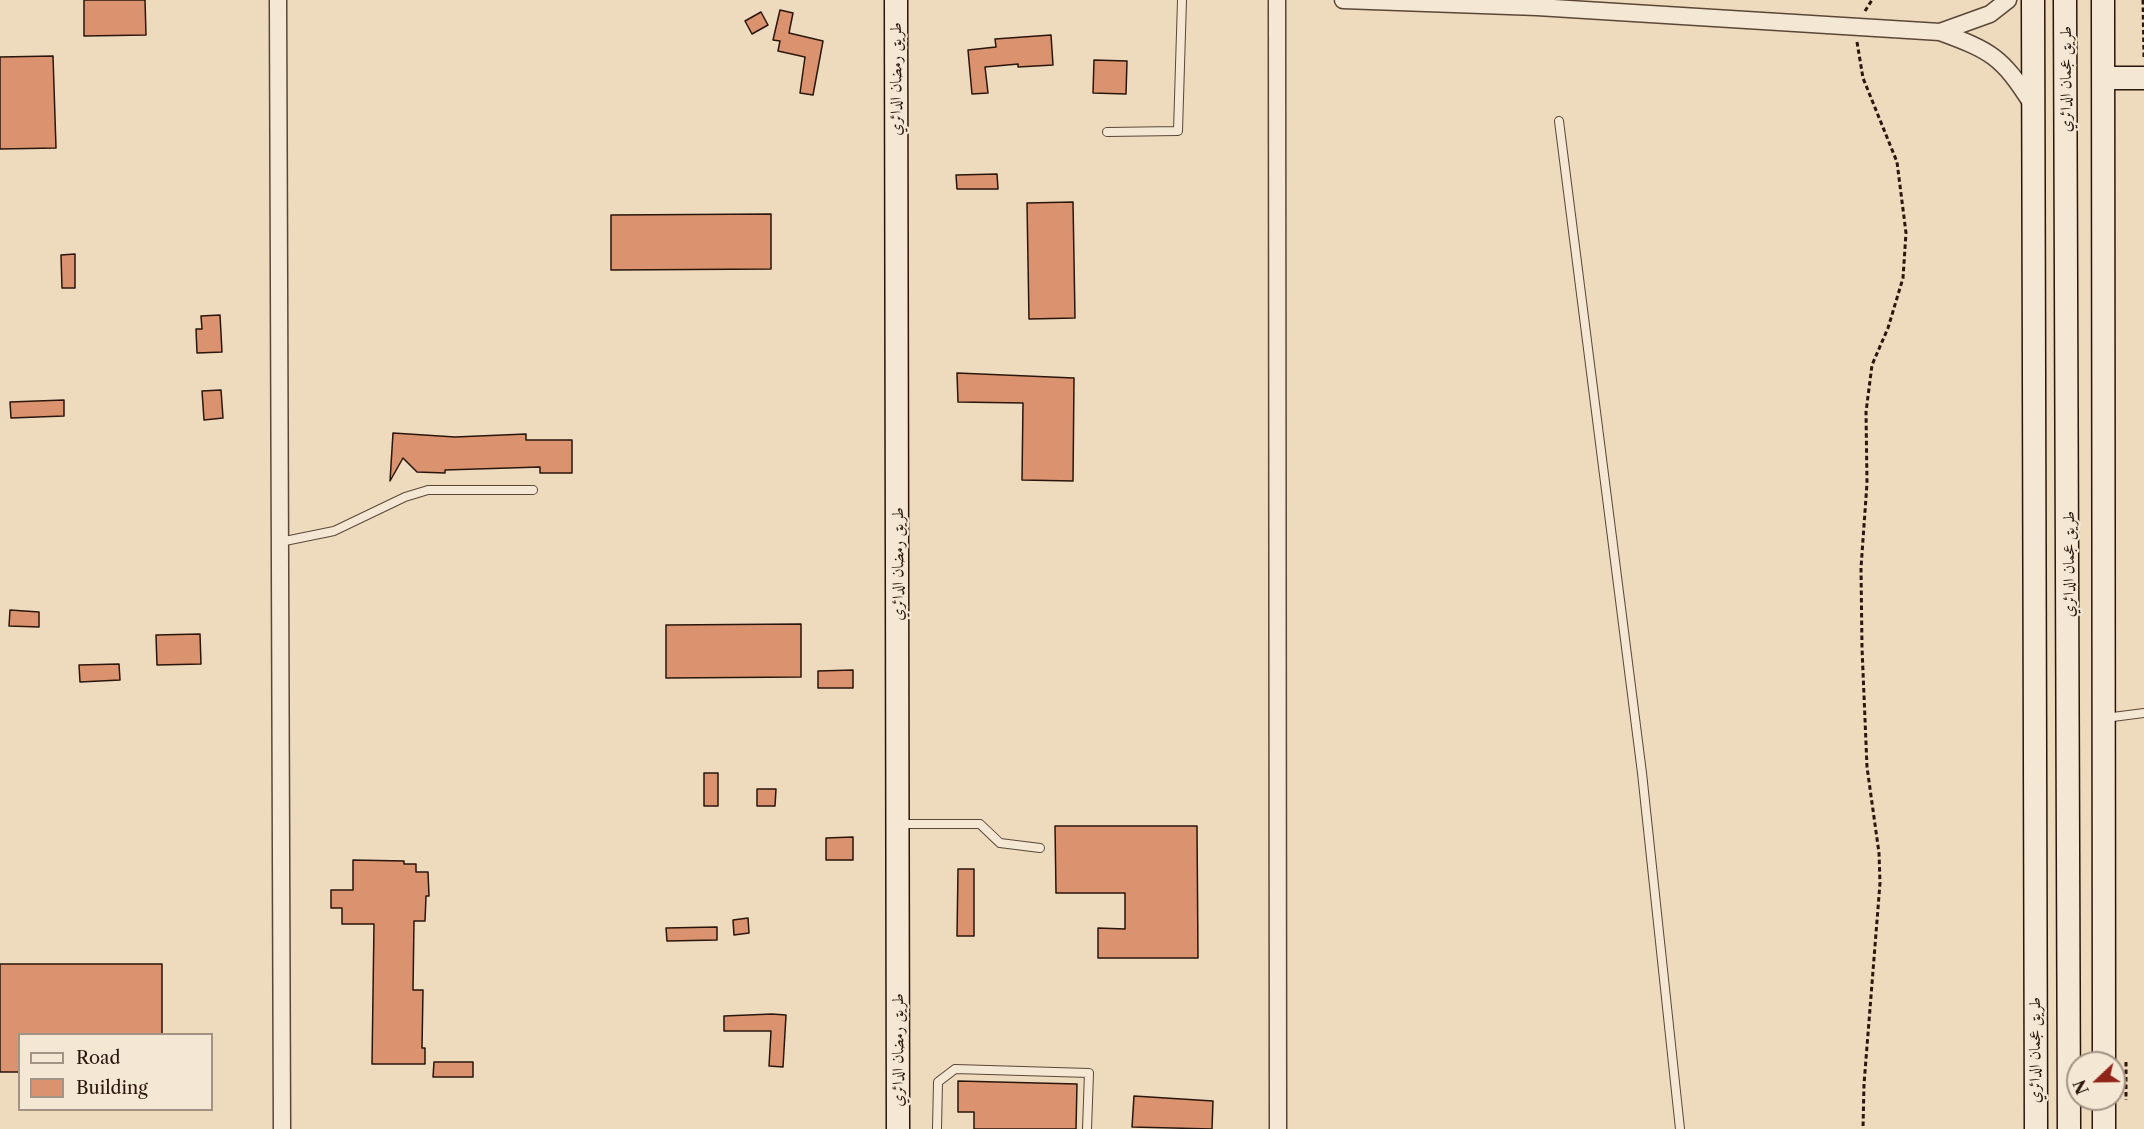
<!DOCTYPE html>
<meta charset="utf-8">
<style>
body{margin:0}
#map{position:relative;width:2144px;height:1129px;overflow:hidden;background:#eedabd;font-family:"Libre Caslon Text",serif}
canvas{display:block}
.legend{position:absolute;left:18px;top:1033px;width:195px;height:78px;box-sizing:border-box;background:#f4e7d4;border:2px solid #a39384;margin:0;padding:8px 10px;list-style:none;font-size:18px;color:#2a160c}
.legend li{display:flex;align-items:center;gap:12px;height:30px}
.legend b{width:30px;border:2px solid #a39384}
.north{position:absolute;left:2066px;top:1051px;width:60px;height:60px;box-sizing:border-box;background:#f4e7d4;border:2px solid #a39384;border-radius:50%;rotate:248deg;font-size:16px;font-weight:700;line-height:24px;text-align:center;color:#2a160c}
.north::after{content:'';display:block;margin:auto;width:21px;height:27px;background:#8f2418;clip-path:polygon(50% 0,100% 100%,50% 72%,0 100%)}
</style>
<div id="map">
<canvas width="2144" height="1129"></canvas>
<ul class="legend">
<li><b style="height:8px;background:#f4e7d4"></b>Road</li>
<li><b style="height:16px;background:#da936e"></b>Building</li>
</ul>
<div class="north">N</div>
</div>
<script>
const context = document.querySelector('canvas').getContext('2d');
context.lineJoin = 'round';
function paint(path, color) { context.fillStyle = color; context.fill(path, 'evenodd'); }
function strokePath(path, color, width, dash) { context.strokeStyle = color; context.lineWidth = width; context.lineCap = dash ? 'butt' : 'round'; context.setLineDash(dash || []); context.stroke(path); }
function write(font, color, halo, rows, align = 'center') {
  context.font = font + ' "Libre Caslon Text",Amiri,serif'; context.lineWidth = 4.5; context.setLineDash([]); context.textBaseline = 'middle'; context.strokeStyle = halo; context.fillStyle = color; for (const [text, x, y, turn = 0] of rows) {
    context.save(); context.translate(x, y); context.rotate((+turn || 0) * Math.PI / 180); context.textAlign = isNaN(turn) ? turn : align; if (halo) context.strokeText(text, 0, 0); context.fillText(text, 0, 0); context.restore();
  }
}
const building = new Path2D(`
 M84,0H145L146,35L84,36Z
 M780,10L793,13L789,33L823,41L813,95L800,93L805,57L778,51L780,41L773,40Z
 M761,12L768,25L752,34L745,21Z
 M1051,35L1053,65L1018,67V64L985,67L988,93L972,94L968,50L996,47L995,39Z
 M53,56L56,148L0,149V57Z
 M1094,60L1127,61L1126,94L1093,93Z
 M997,174L998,189H957L956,175Z
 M1073,202L1075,318L1029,319L1027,203Z
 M771,214V269L611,270V215Z
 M75,254V288H62L61,255Z
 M220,315L222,352L197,353L196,329H202L201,316Z
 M957,373L1074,378L1073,481L1022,480L1023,403L958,402Z
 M221,390L223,418L204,420L202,391Z
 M64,400V416L11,418L10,402Z
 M393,433L455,437L526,434V440H572V473H540V467L445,470V473L417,472L403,458L390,481Z
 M10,610L39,612V627L9,626Z
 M801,624V677L666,678V625Z
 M200,634L201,664L157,665L156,635Z
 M119,664L120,680L80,682L79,665Z
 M853,670V688H818V671Z
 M704,773H718V806H704Z
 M757,789H776L775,806H757Z
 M1055,826H1197L1198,958H1098V928L1125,929V893H1056Z
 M853,837V860H826V838Z
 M353,860L404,861V864H416V872H428L429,896H426L425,921H414L413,990H423L422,1048H425V1064H372L374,924H342V908H331V890H353Z
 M958,869H974V936H957Z
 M748,918L749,933L734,935L733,920Z
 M717,927V940L667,941L666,928Z
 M0,964H162V1035H20V1072H0Z
 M772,1014L786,1015L783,1067L769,1066L771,1031H724V1016Z
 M434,1062H473V1077H433Z
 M958,1081L1077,1084L1076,1129H974V1112H958Z
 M1134,1096L1213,1101L1212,1129L1132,1127Z`);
const path = new Path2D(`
 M2143,0L2144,57
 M1865,11L1872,0
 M1857,42L1863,78L1897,162L1906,233L1903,278L1888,328L1872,365L1866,412L1867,483L1861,568L1862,648L1867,767L1879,853L1880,883L1864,1084L1863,1129
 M2126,1062V1100`);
const lane = new Path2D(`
 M1559,121L1642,773L1680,1129
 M1107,132L1178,131L1182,0
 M280,542L334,531L405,497L428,490H533
 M2105,718L2144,713
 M899,824H980L1000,843L1040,848
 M937,1129L938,1082L955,1069L1089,1073L1087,1129`);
const street = new Path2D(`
 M278,0L282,1129
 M1277,0L1278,1129
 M1343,0L1537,7L1940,32C1992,51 2002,57 2032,104
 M1940,32L1990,14L2008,0`);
const secondary = new Path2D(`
 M896,0L898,1129
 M2033,0L2036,1129
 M2065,0L2069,1129
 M2103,0L2104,1063
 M2103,78H2144
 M2104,1129V1099`);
const streetNames = [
 ["طريق رمضان الدائري",896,79,-90],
 ["طريق عجمان الدائري",2066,79,-90],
 ["طريق رمضان الدائري",898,564,-90],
 ["طريق عجمان الدائري",2069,564,-90],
 ["طريق رمضان الدائري",898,1050,-90],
 ["طريق عجمان الدائري",2035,1050,-90]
];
paint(building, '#da936e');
strokePath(building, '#2a160c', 1.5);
strokePath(lane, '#5b4738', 10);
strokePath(street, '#5b4738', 19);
strokePath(secondary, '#2a160c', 25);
strokePath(path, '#2a160c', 3, [4.5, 3]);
strokePath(lane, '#f4e7d4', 8);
strokePath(street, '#f4e7d4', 16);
strokePath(secondary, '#f4e7d4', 22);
write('16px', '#2a160c', '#f4e7d4', streetNames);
</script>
